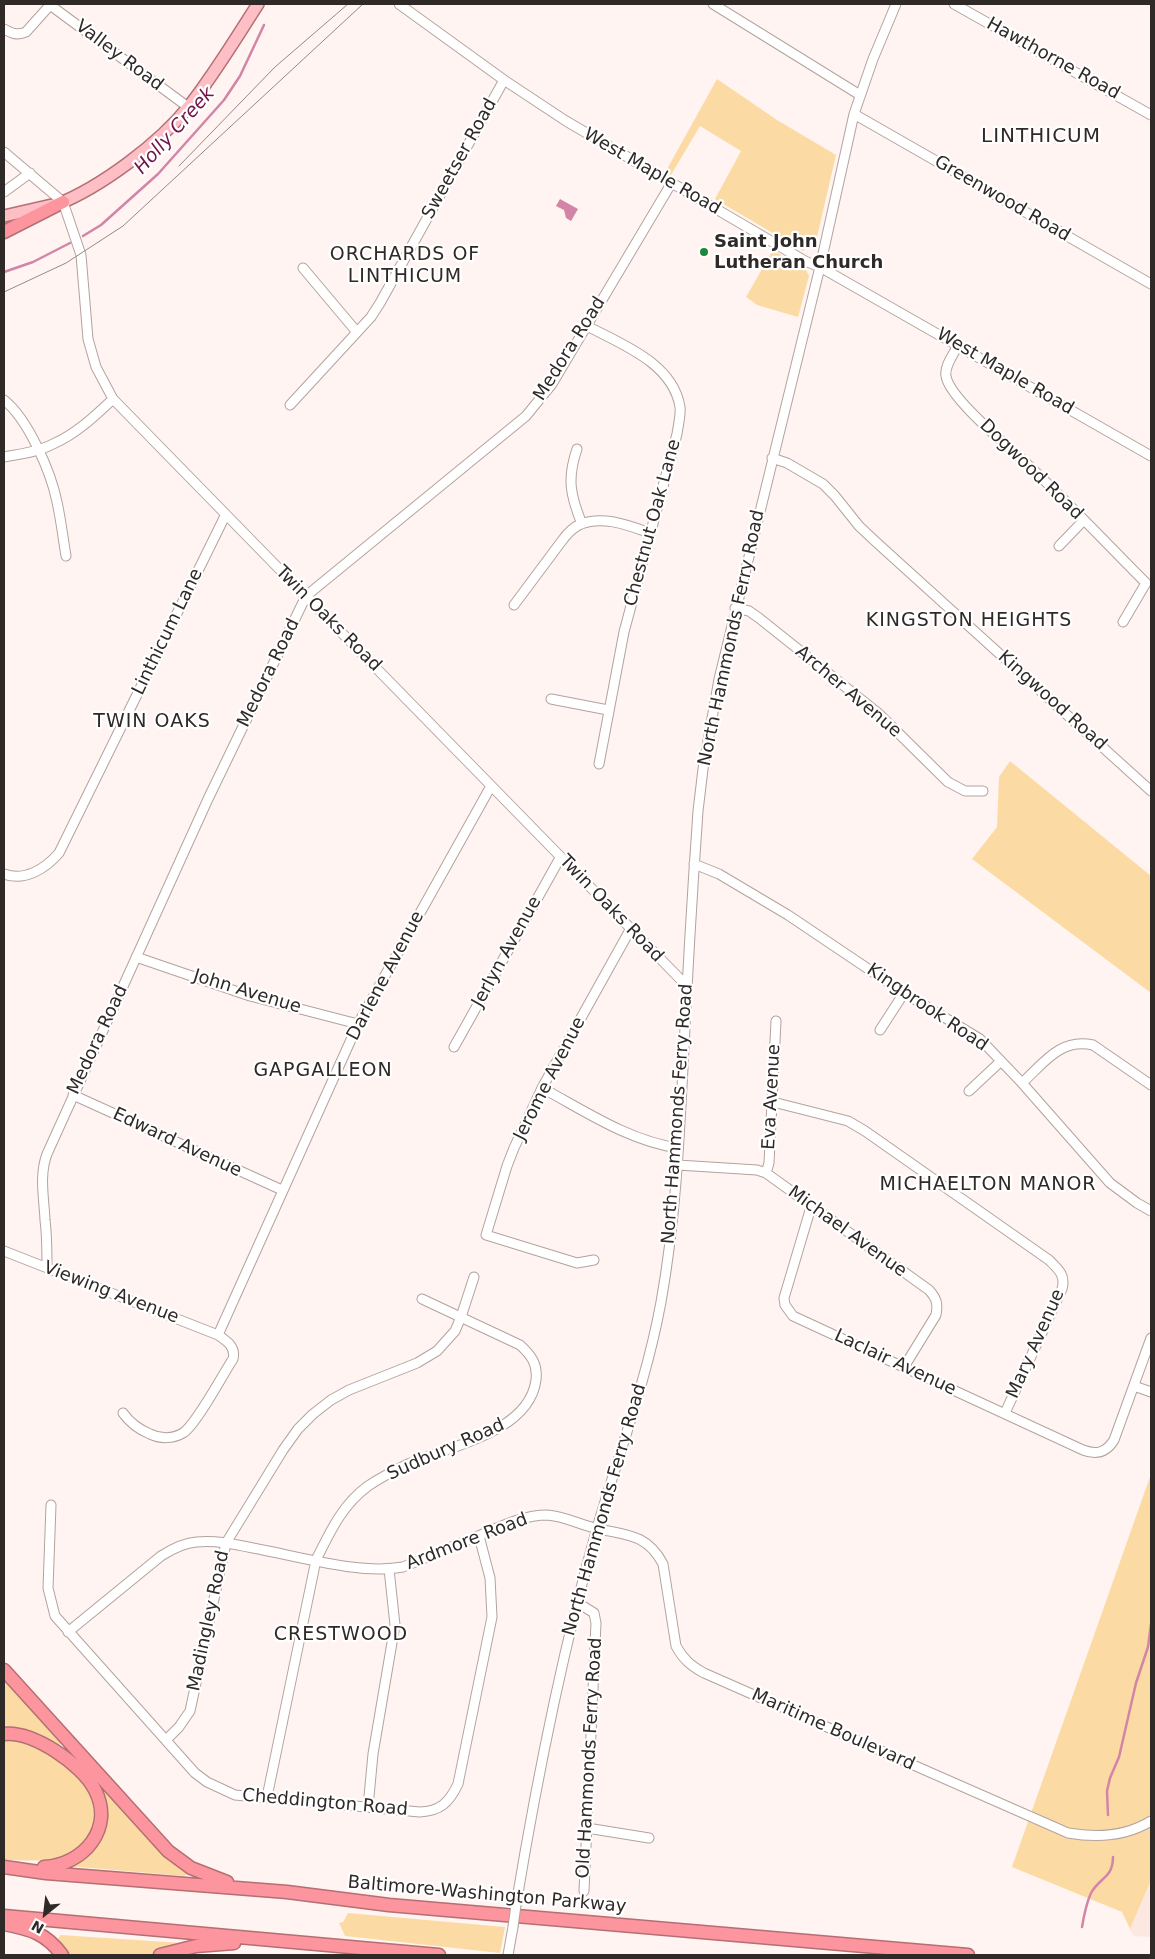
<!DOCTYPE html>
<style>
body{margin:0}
#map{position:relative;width:1155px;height:1959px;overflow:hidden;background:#fff4f1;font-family:"DejaVu Sans",sans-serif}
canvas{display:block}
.frame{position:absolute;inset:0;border:5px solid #2f2927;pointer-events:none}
.north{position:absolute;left:20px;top:1889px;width:50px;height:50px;-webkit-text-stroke:4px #fff;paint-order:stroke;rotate:209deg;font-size:14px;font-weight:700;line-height:20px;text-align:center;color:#2f2927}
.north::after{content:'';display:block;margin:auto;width:18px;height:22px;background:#2f2927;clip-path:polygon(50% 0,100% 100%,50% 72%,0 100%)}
</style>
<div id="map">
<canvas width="1155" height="1959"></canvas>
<div class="frame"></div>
<div class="north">N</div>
</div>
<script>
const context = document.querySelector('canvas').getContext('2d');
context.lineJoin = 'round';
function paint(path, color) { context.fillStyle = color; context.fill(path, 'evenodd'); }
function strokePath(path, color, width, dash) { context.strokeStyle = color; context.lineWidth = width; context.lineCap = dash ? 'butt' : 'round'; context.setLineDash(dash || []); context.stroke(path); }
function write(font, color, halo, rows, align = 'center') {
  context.font = font + ' "DejaVu Sans",sans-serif'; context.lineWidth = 4.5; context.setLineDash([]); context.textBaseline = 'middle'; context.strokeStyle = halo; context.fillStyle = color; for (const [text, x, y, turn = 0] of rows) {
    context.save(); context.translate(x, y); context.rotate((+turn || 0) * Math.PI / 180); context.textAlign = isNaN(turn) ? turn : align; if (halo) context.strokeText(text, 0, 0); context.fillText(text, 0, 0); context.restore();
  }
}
const built = new Path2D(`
 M1151,1880V1937L1134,1936L1130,1929Z`);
const green = new Path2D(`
 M717,79L777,120L836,155L817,237L803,251L715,199L741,151L700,126L671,175L666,171Z
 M773,250L806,270L809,276L798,317L757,305L746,297Z
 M1010,761L1151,876V993L972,859L997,827L999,777Z
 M1151,1474V1880L1130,1929L1122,1912L1012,1867Z
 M4,1677L61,1742L57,1748L21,1730L4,1727Z
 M4,1740L19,1741L38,1747L68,1767L84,1782L96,1800V1827L83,1848L61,1861L4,1860Z
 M95,1776L173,1861L188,1874L184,1876L68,1866L97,1842Z
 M348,1913L505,1927L500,1953L345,1936L339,1923L343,1922Z
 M60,1935L182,1943L183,1945L153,1955H68L58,1939Z`);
const water = new Path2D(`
 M560,199L578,209L571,221L566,218L564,210L556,206Z`);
const stream = new Path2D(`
 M83,236L101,225L158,174L224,100L240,76L264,25
 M4,272L33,262L70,243
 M1108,1815L1107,1791L1110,1778L1119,1757L1136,1683L1148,1647L1151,1624
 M1082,1927C1084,1915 1086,1904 1091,1893C1100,1877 1113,1878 1113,1857`);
const minor = new Path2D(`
 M399,4L504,80L566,121L805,261L820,267L1151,456
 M713,4L860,95
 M954,4L1151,115
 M50,5L188,107
 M4,29C11,33 17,36 26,32L51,4
 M854,114L1151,284
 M4,152L63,202L81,255L88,339L96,367L113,399L687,986
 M4,192L30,173
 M303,268L356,331
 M587,326C621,344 673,363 680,407C681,415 678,426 677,434L624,632L599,764
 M958,345C954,354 944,366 946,376C949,398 1008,446 1025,462C1067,501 1106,543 1146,583L1123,622
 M4,400C28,419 51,472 57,502C61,520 63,538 66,556
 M290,405L371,317L380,303L504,80
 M577,449C567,478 570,495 582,524
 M4,457C20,454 38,452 53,444C76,434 95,416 113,399
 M772,458L787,463L823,484L835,496L859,526L876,542L1151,791
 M1059,546L1084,520
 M514,605L561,542C566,535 573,527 581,524C603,515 630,526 650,533
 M735,608L749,611L759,618L878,713L948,782L965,791H983
 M551,699L608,710
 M694,864L719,874L788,915L901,991L980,1039L1022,1083L1110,1183L1137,1203L1151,1211
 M4,874C25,882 46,868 59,853L225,516
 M136,957L250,996L358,1024
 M880,1030L904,993
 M454,1047L560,858
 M1022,1083C1044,1063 1060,1038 1093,1045L1151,1085
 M542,1088C585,1111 629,1141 678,1148
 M969,1091L1000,1062
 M73,1095L282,1190
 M773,1102L848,1121L865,1131L1049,1260C1058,1269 1066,1275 1062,1289L1005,1413
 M678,1165L757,1170L766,1173L929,1290C937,1299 938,1304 936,1315L904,1367
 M766,1173L769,1163L776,1021
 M811,1207L784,1298L785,1305L793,1316L1083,1450C1096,1455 1106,1453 1114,1440L1151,1338
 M4,1251L218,1335C227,1341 236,1347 233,1359C223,1374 196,1425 183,1433C173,1439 160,1439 150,1434C138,1429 130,1423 123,1413
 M594,1260L577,1263L486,1235L507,1166L514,1148L542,1088L630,930
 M47,1267C47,1252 47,1236 45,1220C44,1198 39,1175 47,1154L208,799L306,596L526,416L552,384L671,184
 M218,1335L358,1024L491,786
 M1134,1386L1151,1392
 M51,1505L48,1588L55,1616L195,1773L207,1782L235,1795L420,1812C440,1811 449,1803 458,1784L492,1617L490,1578L479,1536
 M578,1603L594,1613L596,1623L584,1891
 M68,1632L161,1556C172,1549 183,1543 196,1542C215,1540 234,1544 253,1548C297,1556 360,1575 403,1567C428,1557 453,1546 478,1536C500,1527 522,1515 547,1515C565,1516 582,1526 599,1529C628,1535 648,1535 663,1564L676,1646C683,1659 691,1666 704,1673L1068,1833C1097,1838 1125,1837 1151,1821
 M166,1740L179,1727L190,1711L226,1543L283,1450L298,1429L313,1414L331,1400L349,1390L417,1363L437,1351L455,1331L461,1317L474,1277
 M267,1797L316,1560C330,1532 342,1505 368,1486C380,1478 395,1470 408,1464C449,1446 529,1433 536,1380C538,1364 531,1355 520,1345L422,1299
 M368,1807L373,1754L395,1625L389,1569
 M587,1828L649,1838
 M516,1905C537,1778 562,1652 597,1528C619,1453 647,1379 661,1302C675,1224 679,1146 683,1068C687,982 692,896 698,811L703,769L719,679L820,267L854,114L873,59L896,4
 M508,1955L513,1927`);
const major = new Path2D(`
 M56,205C101,187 159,144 190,105C215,73 236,38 258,4
 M4,216L52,205`);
const highway = new Path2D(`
 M4,232L63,202
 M4,1670L168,1851L191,1868L227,1882
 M4,1734C33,1731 82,1764 95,1790C115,1829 83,1865 44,1867
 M4,1867L46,1873L287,1892L389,1905L968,1955
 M4,1916L439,1955
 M4,1924C30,1929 46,1933 62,1955
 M160,1955L196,1946L234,1943`);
const tram = new Path2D(`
 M179,166L275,67L348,4
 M4,292L66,263L123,226L363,4`);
const minorBridge = new Path2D(`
 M513,1927L516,1905`);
const markers = [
 [704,252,5,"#1f873c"]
];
const streetNames = [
 ["Valley Road",119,56,37],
 ["Hawthorne Road",1053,59,29],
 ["Sweetser Road",460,159,-61],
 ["West Maple Road",652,172,30],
 ["Greenwood Road",1002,199,30],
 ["Medora Road",570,349,-58],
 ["West Maple Road",1005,372,30],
 ["Dogwood Road",1031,470,44],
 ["Chestnut Oak Lane",653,523,-75],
 ["Twin Oaks Road",328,619,45],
 ["Linthicum Lane",168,632,-64],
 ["North Hammonds Ferry Road",732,638,-78],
 ["Medora Road",269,673,-64],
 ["Archer Avenue",848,692,40],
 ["Kingwood Road",1052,701,42],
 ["Twin Oaks Road",611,909,46],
 ["Jerlyn Avenue",507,952,-61],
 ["Darlene Avenue",386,976,-62],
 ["John Avenue",247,992,17],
 ["Kingbrook Road",927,1008,34],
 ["Medora Road",98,1040,-65],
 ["Jerome Avenue",550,1079,-63],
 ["Eva Avenue",772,1097,-87],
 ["North Hammonds Ferry Road",678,1114,-86],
 ["Edward Avenue",177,1143,25],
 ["Michael Avenue",847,1232,36],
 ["Viewing Avenue",111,1293,21],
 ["Mary Avenue",1036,1344,-66],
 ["Laclair Avenue",895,1363,25],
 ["Sudbury Road",446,1450,-24],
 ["North Hammonds Ferry Road",605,1510,-74],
 ["Ardmore Road",467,1542,-21],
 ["Madingley Road",209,1621,-78],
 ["Maritime Boulevard",833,1730,24],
 ["Old Hammonds Ferry Road",590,1758,-87],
 ["Cheddington Road",325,1803,5],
 ["Baltimore-Washington Parkway",487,1895,5]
];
const poiNames = [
 ["Saint John",714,242],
 ["Lutheran Church",714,263]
];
const waterNames = [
 ["Holly Creek",175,131,-48]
];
const neighbourhoodNames = [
 ["ORCHARDS OF",405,255],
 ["LINTHICUM",405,277],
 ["KINGSTON HEIGHTS",969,621],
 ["TWIN OAKS",152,722],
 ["GAPGALLEON",323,1071],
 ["MICHAELTON MANOR",988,1185],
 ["CRESTWOOD",341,1635]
];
const quarterNames = [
 ["LINTHICUM",1041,137]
];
paint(built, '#fce7e1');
paint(green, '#fbdba3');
paint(water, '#d285a6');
strokePath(stream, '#d285a6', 2.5);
strokePath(minor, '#b3a39e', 11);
strokePath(major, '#b46f74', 14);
strokePath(highway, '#b46f74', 15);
strokePath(minor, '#fff', 9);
strokePath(major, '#fdbfc5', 11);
strokePath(highway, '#fc959e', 12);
strokePath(tram, '#928987', 1);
strokePath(minorBridge, '#b3a39e', 11, []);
strokePath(minorBridge, '#fff', 9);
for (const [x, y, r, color] of markers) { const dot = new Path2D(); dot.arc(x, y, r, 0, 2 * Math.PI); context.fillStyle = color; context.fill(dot); strokePath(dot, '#fff', 2); }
write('18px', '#2f2927', '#fff', streetNames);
write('bold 18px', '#2f2927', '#fff', poiNames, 'left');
write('italic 19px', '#701446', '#fff', waterNames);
context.letterSpacing = '1px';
write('19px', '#2f2927', '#fff', neighbourhoodNames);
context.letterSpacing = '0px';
context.letterSpacing = '1px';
write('20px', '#2f2927', '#fff', quarterNames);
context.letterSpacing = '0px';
</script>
